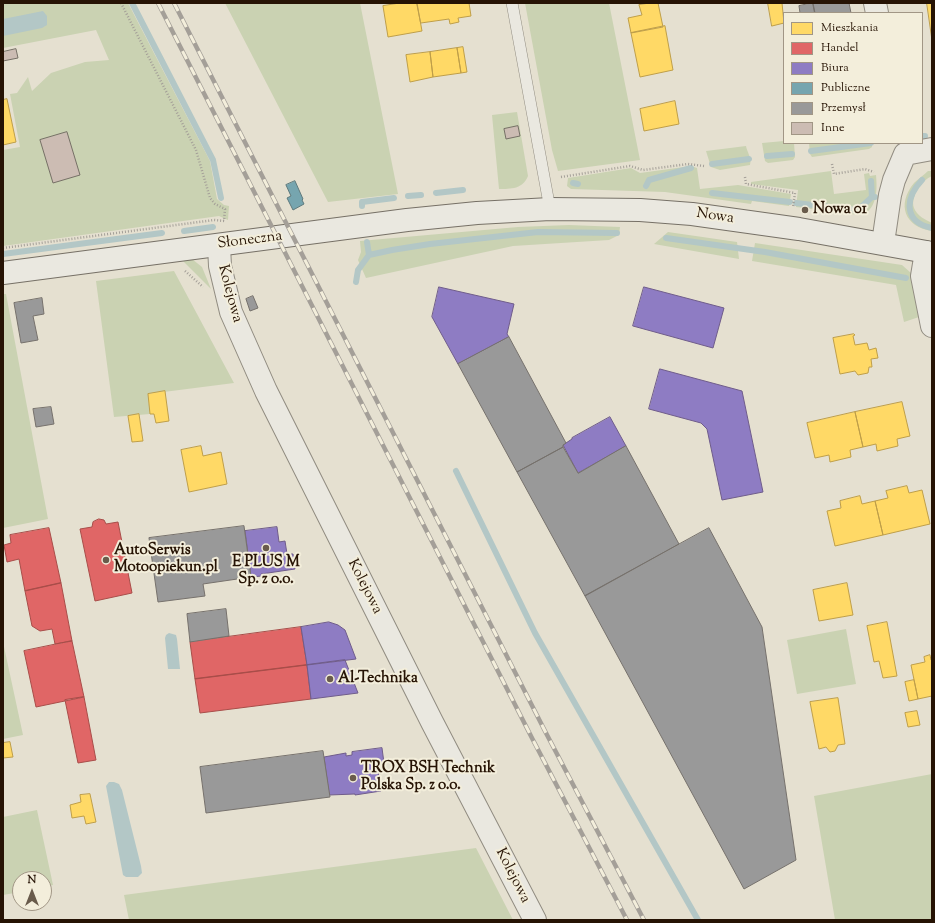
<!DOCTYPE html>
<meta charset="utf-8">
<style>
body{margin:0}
#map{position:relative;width:935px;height:923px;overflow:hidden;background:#e5e0d0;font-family:"Sorts Mill Goudy",serif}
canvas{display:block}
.frame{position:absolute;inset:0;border:4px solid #261304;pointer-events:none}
.legend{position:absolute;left:783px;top:12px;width:140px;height:132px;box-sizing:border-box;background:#f3eedb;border:1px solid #a19685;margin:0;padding:5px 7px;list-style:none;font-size:12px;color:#261304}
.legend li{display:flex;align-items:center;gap:8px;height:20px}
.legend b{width:20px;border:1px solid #a19685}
.north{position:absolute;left:12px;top:871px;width:40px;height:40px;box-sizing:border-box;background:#f3eedb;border:1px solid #a19685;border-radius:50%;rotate:0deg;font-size:11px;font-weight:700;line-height:16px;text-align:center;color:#261304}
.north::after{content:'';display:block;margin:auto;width:14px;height:18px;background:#695b4b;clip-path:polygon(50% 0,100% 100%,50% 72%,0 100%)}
</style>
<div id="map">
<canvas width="935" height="923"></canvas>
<div class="frame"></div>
<ul class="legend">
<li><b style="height:11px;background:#ffd966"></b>Mieszkania</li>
<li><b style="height:11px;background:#e06666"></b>Handel</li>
<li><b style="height:11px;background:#8e7cc3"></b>Biura</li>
<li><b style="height:11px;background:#76a5af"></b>Publiczne</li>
<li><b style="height:11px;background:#999"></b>Przemysł</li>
<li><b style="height:11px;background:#ccbcb3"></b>Inne</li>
</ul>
<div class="north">N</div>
</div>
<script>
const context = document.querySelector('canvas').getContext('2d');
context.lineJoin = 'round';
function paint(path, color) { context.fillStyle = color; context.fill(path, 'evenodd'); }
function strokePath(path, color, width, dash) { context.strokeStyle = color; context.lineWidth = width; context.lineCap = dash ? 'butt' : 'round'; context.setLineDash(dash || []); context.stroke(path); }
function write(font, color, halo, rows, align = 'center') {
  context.font = font + ' "Sorts Mill Goudy",serif'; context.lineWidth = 4; context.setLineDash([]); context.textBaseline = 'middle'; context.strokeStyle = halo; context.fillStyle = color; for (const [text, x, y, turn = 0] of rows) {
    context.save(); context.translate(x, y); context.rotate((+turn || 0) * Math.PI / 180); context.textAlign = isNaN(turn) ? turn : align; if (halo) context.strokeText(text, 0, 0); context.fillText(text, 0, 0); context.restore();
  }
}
const green = new Path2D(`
 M3,3H128L210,161L217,199L224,205L229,206L228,220L219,216L3,246V150L20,147L10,94L17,93L28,77L32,91L51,73L85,62L109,60L96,30L3,48Z
 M225,3H360L398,194L328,202Z
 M525,3H609L640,160L558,171L552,150Z
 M517,112L528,176C523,189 511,189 499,189L492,115Z
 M784,141V143H794L795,157L793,160L768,163L765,161L762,143Z
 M809,143H872V147L869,149L812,157L810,154Z
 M746,146C747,152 752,158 750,165L720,170L711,167L706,151Z
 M691,166L697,168L700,189L738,185L791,194L789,206L752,201L751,204L665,192L571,189L567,186L568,178L631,168L640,173Z
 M831,171L834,194L866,190L864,174L869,173L870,176L876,175C877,187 878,204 866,213C858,218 808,208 796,207L798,190L751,184V182Z
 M928,171H932V176C922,180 910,197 914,208C917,216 926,220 932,223V231C905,227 896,205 914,183C918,179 924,175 928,171Z
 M569,225L620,227L619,235L609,240L513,246L366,278L358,260L361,252L360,241L518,227Z
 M668,232L737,242L739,259L654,244Z
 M755,243L902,265L911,273L919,317L904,322L896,285L752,261Z
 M192,259L202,267L211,289L182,260Z
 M174,271L234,383L148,394L150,414L114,417L96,281Z
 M3,294H6L48,519L3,528Z
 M846,629L856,684L797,694L787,640Z
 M3,642L23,735L3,739Z
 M932,774V920H835L814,796Z
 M37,810L53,885L44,887V879H20V892L3,895V817Z
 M476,848L513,920H129L124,895Z`);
const water = new Path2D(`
 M43,11L47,16V25L42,28L3,36V19Z
 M169,633L176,635L177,639L180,669H168L165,638L166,635Z
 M109,782H114L119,784L122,790L141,866L142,873L138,877H126L123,875L106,786Z`);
const homes = new Path2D(`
 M400,3H417L422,31L388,37L383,6Z
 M417,3H469L471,16L458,18L459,22L450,24L449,19L421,23Z
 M650,3H658L663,27L631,33L628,18L642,15L639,5Z
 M768,3H782L784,23L772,26Z
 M927,3H932V40Z
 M665,26L673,70L640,77L631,33Z
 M463,47L467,72L461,73L457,48Z
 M457,48L461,73L433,77L430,52Z
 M430,52L433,77L410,82L406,55Z
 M7,99L16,142L3,145V100Z
 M675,101L679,124L644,131L640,109Z
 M854,334L855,335L853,336L855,345L867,343L869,350L876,348L878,358L871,359L872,367H869L868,373L858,375L855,371L840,374L833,338Z
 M165,391L169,421L156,423L154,414H150L148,394Z
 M902,402L910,436L897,439L898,446L877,451L876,444L863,447L855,412Z
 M855,412L863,447L850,450L851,457L830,462L829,455L815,458L807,423Z
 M139,414L143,441L132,442L128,416Z
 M201,446L203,456L221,452L227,484L189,492L181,450Z
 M907,486L909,493L922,490L930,524L883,535L875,501L888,498L886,491Z
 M860,496L862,504L875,501L883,535L835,546L827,511L841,508L840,501Z
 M847,583L853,615L819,621L813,590Z
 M887,622L897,676L883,678L879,661L874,662L867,626Z
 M930,655L931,660H932V696L918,699L911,665L925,662L924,657Z
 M914,680L918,699L909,701L905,682Z
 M838,698L845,744L838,745L835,751L830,752L826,747L819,749L810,702Z
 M917,711L920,725L908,727L905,713Z
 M10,742L13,757L3,758V743Z
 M90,794L96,822L86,824L84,816L72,818L70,805L81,802L80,795Z`);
const shops = new Path2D(`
 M99,519L104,520L106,524L118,522L132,593L95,601L80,529L92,527L93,522Z
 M49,528L61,583L25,591L19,559L7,562L4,545L11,543L10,535Z
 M61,583L72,641L55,644L52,629L40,631L32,626L25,591Z
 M301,627L307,665L195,679L190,642Z
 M72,641L84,697L36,707L24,651Z
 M307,665L311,699L200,713L195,679Z
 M84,697L96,760L78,763L65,700Z`);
const offices = new Path2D(`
 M439,287L514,304L507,334L509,337L458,364L432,317Z
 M644,287L724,308L713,348L633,326Z
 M660,369L742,391L763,492L722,500L707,429L701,423L649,409Z
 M610,417L626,446L578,473L563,445L572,439V438Z
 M277,527L279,542L285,541L287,554H293L295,569L261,574L262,576L251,577L245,531Z
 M329,622L338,625L345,630L356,659L307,665L301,627Z
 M345,660L358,693L311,699L307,665Z
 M382,748L384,763L377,764L381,791L355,795V794L329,795L324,757L346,753V756L352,755V752Z`);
const public = new Path2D(`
 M295,181L303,199L302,200L304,204L293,210L287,198L291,196L286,185Z`);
const industry = new Path2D(`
 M813,3H849L851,13H815Z
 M813,3L815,13H800L799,6Z
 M253,296L258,308L250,311L246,299Z
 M42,298L44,314L33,316L38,340L21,343L14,303Z
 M509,337L566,443L563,445V447L517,472L458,364Z
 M51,407L54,424L36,427L33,409Z
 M626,446L679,544L585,596L517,472L563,447L578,473Z
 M244,526L251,577L203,584L205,596L158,602L149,538Z
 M709,528L762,627L796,860L744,889L585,596Z
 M226,609L229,636L190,642L187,614Z
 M323,751L330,797L206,813L200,767Z`);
const stream = new Path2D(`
 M132,3L213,160L221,198
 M922,136H925
 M811,151L871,143
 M767,156L792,154
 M712,164L749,159
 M922,180C905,198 903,222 932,228
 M871,181L872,197
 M573,183L578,184
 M646,186L649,180L691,168
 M436,193L463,190
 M712,193L790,202
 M408,196L421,195
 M796,203L855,210L859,209L872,197H875
 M362,206V202L394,198
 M184,231L213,227
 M666,238L765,252L906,278
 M3,254L162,233
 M369,255L392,250L430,244L538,232L617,233
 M356,282L358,270L369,255L367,242
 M456,471L535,633L698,920`);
const building = new Path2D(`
 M16,49L18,58L3,61V52Z
 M518,126L520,136L506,139L504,129Z
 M67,132L80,175L53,183L40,140Z`);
const path = new Path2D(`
 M121,3L196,150L210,198L215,204L225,209L224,221
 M832,164L834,174L865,169L874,172
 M561,177L630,166L643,170L688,164L704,166
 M745,177L746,184L795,193L793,207
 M3,248L214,220L225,221
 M185,271L203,287`);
const service = new Path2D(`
 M512,3L550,209`);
const minor = new Path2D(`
 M875,3L877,13
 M883,243L890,195L894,180L905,154L932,149
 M926,252L922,276L932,326`);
const tertiary = new Path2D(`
 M219,246L220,266L231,312L266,391L432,722L535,920`);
const secondary = new Path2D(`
 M3,273L407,220L477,213L550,209L640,210L692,214L799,229L932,253`);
const rail = new Path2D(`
 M158,3L533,740L627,920
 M174,3L546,733L644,920`);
const markers = [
 [805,210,4,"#695b4b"],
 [266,548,4,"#695b4b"],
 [106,560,4,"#695b4b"],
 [330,679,4,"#695b4b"],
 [353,778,4,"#695b4b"]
];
const poiNames = [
 ["Nowa 01",813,210],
 ["AutoSerwis",114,551],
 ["Motoopiekun.pl",114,568],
 ["E PLUS M",266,563,"center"],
 ["Sp. z o.o.",266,580,"center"],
 ["Al-Technika",338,679],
 ["TROX BSH Technik",361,769],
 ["Polska Sp. z o.o.",361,786]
];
const streetNames = [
 ["Nowa",715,217,8],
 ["Słoneczna",250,241,-7],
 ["Kolejowa",229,294,75],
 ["Kolejowa",364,587,63],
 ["Kolejowa",512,876,63]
];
paint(green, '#cad2b2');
paint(water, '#b3c7c6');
paint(homes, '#ffd966');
strokePath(homes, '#be9e49', 1);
paint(shops, '#e06666');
strokePath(shops, '#a84d49', 1);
paint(offices, '#8e7cc3');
strokePath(offices, '#6f5c8a', 1);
paint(public, '#76a5af');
strokePath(public, '#5e797c', 1);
paint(industry, '#999');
strokePath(industry, '#76716c', 1);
strokePath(stream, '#b3c7c6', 6);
paint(building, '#ccbcb3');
strokePath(building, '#767066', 1);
strokePath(service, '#918c81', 12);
strokePath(minor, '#918c81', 24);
strokePath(tertiary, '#918c81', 24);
strokePath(secondary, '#767066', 24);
strokePath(path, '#a49f98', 2.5, [1, 2]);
strokePath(service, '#eae8e0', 11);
strokePath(minor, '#eae8e0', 22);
strokePath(tertiary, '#eae8e0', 22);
strokePath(secondary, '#eae8e0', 22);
strokePath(rail, '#a49f98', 4.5);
strokePath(rail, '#f3eedb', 3, [9]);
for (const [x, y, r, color] of markers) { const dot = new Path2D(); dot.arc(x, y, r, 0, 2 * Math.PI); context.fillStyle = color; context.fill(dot); strokePath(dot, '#f3eedb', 1.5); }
write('bold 15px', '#261304', '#f3eedb', poiNames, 'left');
write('15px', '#261304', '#f3eedb', streetNames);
</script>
